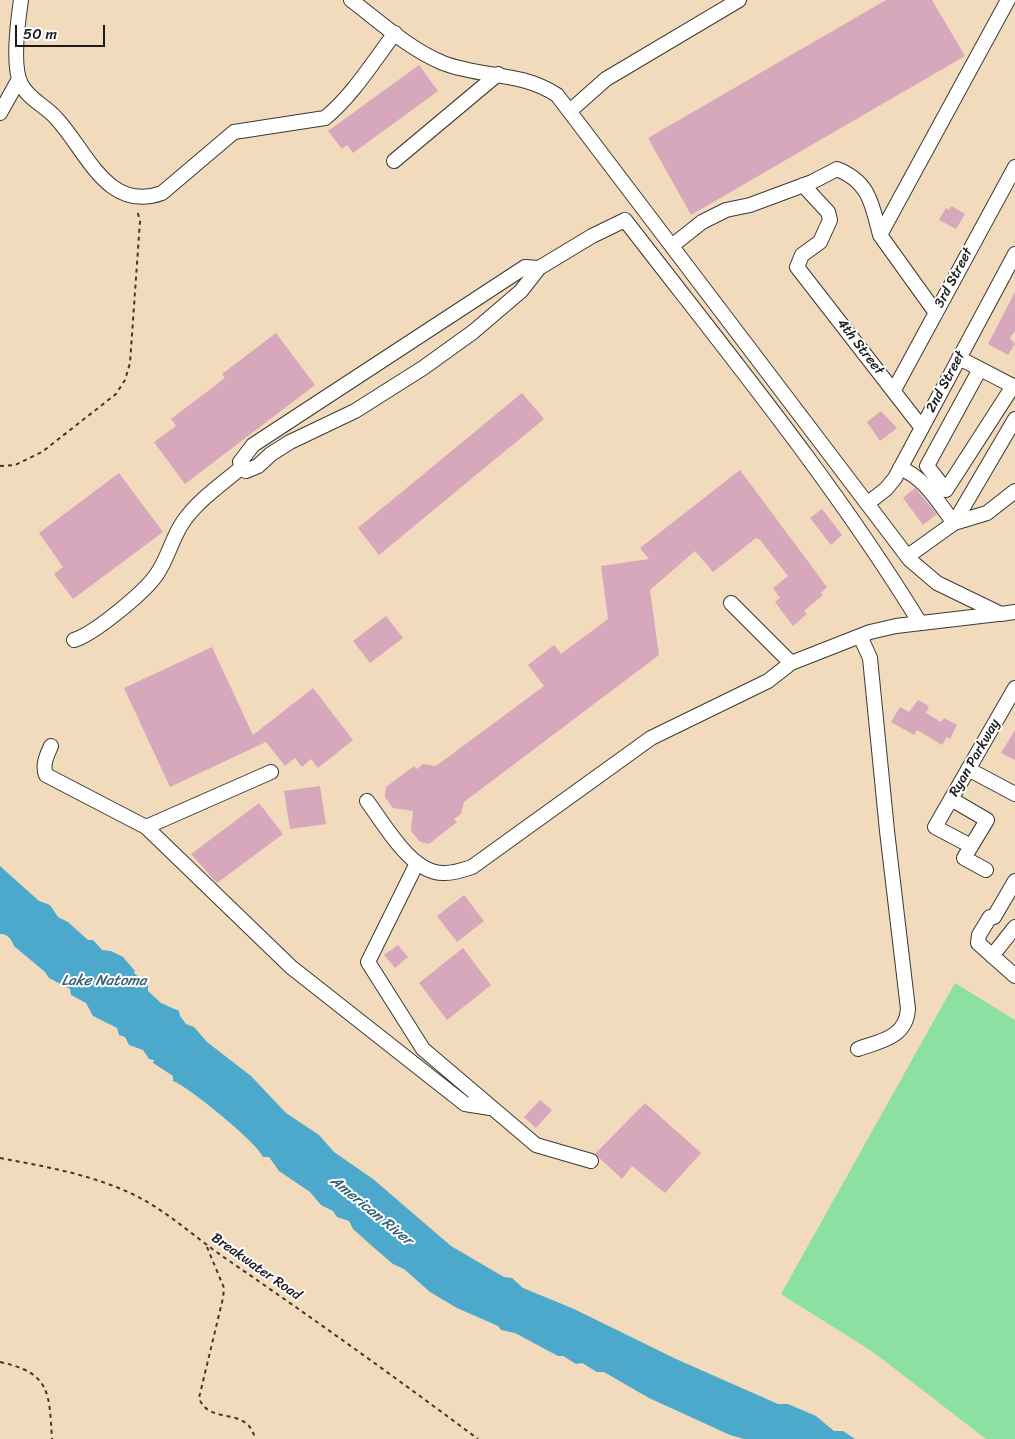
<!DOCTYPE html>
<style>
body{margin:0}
#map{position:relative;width:1015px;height:1439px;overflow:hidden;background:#f1dbbc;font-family:Sriracha,sans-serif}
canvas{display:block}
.scale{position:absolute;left:15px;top:25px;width:90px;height:22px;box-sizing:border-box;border:2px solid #1c1c1c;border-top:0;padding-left:6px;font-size:15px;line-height:18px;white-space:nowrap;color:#1c1c1c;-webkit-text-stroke:4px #fff;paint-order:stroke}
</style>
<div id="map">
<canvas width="1015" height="1439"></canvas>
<div class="scale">50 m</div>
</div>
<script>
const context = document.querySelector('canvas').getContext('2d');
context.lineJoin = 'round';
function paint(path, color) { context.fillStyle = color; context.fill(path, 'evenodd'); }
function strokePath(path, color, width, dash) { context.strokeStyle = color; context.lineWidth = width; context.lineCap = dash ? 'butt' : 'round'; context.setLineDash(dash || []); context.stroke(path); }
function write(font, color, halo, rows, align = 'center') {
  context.font = font + ' Sriracha,sans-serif'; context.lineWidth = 4; context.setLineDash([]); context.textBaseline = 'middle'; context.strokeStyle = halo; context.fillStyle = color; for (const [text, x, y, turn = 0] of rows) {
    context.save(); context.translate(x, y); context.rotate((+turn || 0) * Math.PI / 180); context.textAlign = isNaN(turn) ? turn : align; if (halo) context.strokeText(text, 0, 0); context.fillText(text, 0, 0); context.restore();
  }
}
const green = new Path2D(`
 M955,983L1015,1020V1439H986L873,1352L781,1294Z`);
const water = new Path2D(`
 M0,866L39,901L50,905L58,917L68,922L88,940H93L102,950L111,951L123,957L135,971L134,973L148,985V991L161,1003L179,1011L180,1016L186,1024L194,1027L207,1042L251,1076L286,1113L319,1135L334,1152L373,1179L451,1246L504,1277L512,1278L523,1288L574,1309L676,1359L778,1404H788L816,1416L834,1431H843L855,1439H744L730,1435L649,1398L604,1372H597L582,1363L576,1364L563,1356H558L515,1333L501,1330L498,1326L457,1308L430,1292L404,1269L393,1264L372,1246L353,1229L349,1221L337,1217L333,1211L321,1205L310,1192L279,1171L269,1157H263C258,1143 186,1085 173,1081V1076L153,1063L154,1060L149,1059L143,1050L129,1045L125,1037L119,1035L117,1028L93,1016L86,1003L71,995L70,989L49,978L45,972L14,946C12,940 7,933 0,934Z`);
const building = new Path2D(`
 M886,0H932L965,56L691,215L648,138Z
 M419,65L438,91L353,153L347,145L342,149L328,131Z
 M951,206L965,214L956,229L939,220L946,208L949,210Z
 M1015,292V331L1010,338L1015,344L1008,355L988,344Z
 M276,333L315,385L185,484L154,442L176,426L171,419L225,378L222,374Z
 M522,393L544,419L379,555L358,528Z
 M881,411L897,428L880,441L867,422Z
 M740,470L827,587L821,593L823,595L804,611L807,614L793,626L775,602L780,598L773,588L788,576L760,540L756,538L713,572L695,551L650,590L659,655L464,802L461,814L454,819L457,822L429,844L420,842L411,831L413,811L393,808L385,797L386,787L414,766L417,769L423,764L436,766L544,686L528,665L554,645L561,654L608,619L601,566L649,559L640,548Z
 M119,473L163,532L73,599L54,574L63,567L39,533Z
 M915,488L937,514L923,525L903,498Z
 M822,509L842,535L831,545L810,518Z
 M386,616L403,638L370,663L353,641Z
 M212,647L253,735L313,688L353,740L318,768L311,759L302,767L295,758L285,766L266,742L170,787L124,688Z
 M918,700L929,706L926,713L941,722L944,718L957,725L950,739L947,737L942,745L917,730L914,735L891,722L900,707L909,712Z
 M1015,730V760L1001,753Z
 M320,786L326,824L290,829L284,791Z
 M259,803L283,834L217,883L191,854Z
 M464,895L484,921L457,942L437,916Z
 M398,945L408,957L395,968L384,955Z
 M463,948L491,985L447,1020L419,983Z
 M540,1100L552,1110L536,1128L524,1117Z
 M645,1103L701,1153L665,1193L632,1166L622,1179L595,1154Z`);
const path = new Path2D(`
 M0,466L15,465L42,452L116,394L125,380L130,363L140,221L137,210
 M0,1158C43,1166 88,1174 128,1192C164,1208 193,1236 225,1258C311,1317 395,1377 478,1439
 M207,1247L224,1288L223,1298L199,1398C209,1426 248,1405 255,1439
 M0,1362C51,1373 49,1393 52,1439`);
const minor = new Path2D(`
 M21,0C18,20 12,66 21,84C28,99 46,106 56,118C87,151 107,213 162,193L234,132L325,118C353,95 373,62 395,33
 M351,0C380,22 409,49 443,63C482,78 520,71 557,95L910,560L937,583L1001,614L1015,612
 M571,110L606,79L739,0
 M0,113L19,79
 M394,161L498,74
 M803,185L828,212L830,220L820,242L802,255L797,267L922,428
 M673,245L702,222L726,210L750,205L812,182L837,169C870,182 872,205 880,235
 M539,268L525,267L253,445L240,462L246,471L258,466L271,454L290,442L355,411L423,368L473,332L521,291L539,268L592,236L625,220C726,351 833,481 920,623
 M936,313L880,235L1008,0
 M959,358L1013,386L946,490L927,466L980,369
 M894,390L1015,167
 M900,468C925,478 938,502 954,523
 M868,503L886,489L895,478L1015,254
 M954,523L987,513L1015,491
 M908,556L954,523L1015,419
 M731,603L791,663
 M74,640C94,634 145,592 157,574C168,558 172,538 183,522C198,500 222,484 242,467
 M51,746C47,755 42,765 46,775L146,827L291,967L465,1104L490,1108
 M968,769L1015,794
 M951,799L987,820L964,858L986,870
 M367,801C385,825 412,875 445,873C455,873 463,870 472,867L651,738L768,681L791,663L870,632L896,626L998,614
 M146,827L271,772
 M971,846L935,827L1015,688
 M417,863L368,962L423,1049L536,1145L591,1161
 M978,943L979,935L990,917H994L1015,881
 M978,943L1015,976
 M992,956L1015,927
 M858,1049C880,1041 906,1038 908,1009L887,831L870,658L860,636`);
const streetNames = [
 ["3rd Street",954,278,-62],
 ["4th Street",860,347,52],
 ["2nd Street",946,382,-62],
 ["Ryan Parkway",975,758,-60],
 ["Breakwater Road",256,1267,35]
];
const waterNames = [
 ["Lake Natoma",104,981],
 ["American River",371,1211,39]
];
paint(green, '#8ce0a2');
paint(water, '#4ca9cb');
paint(building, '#d7a7bc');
strokePath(minor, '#3c3934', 16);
strokePath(path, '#3c3934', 2, [4, 4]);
strokePath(minor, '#fff', 14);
write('14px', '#1c1c1c', '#fff', streetNames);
write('italic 15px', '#346274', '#fff', waterNames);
</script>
